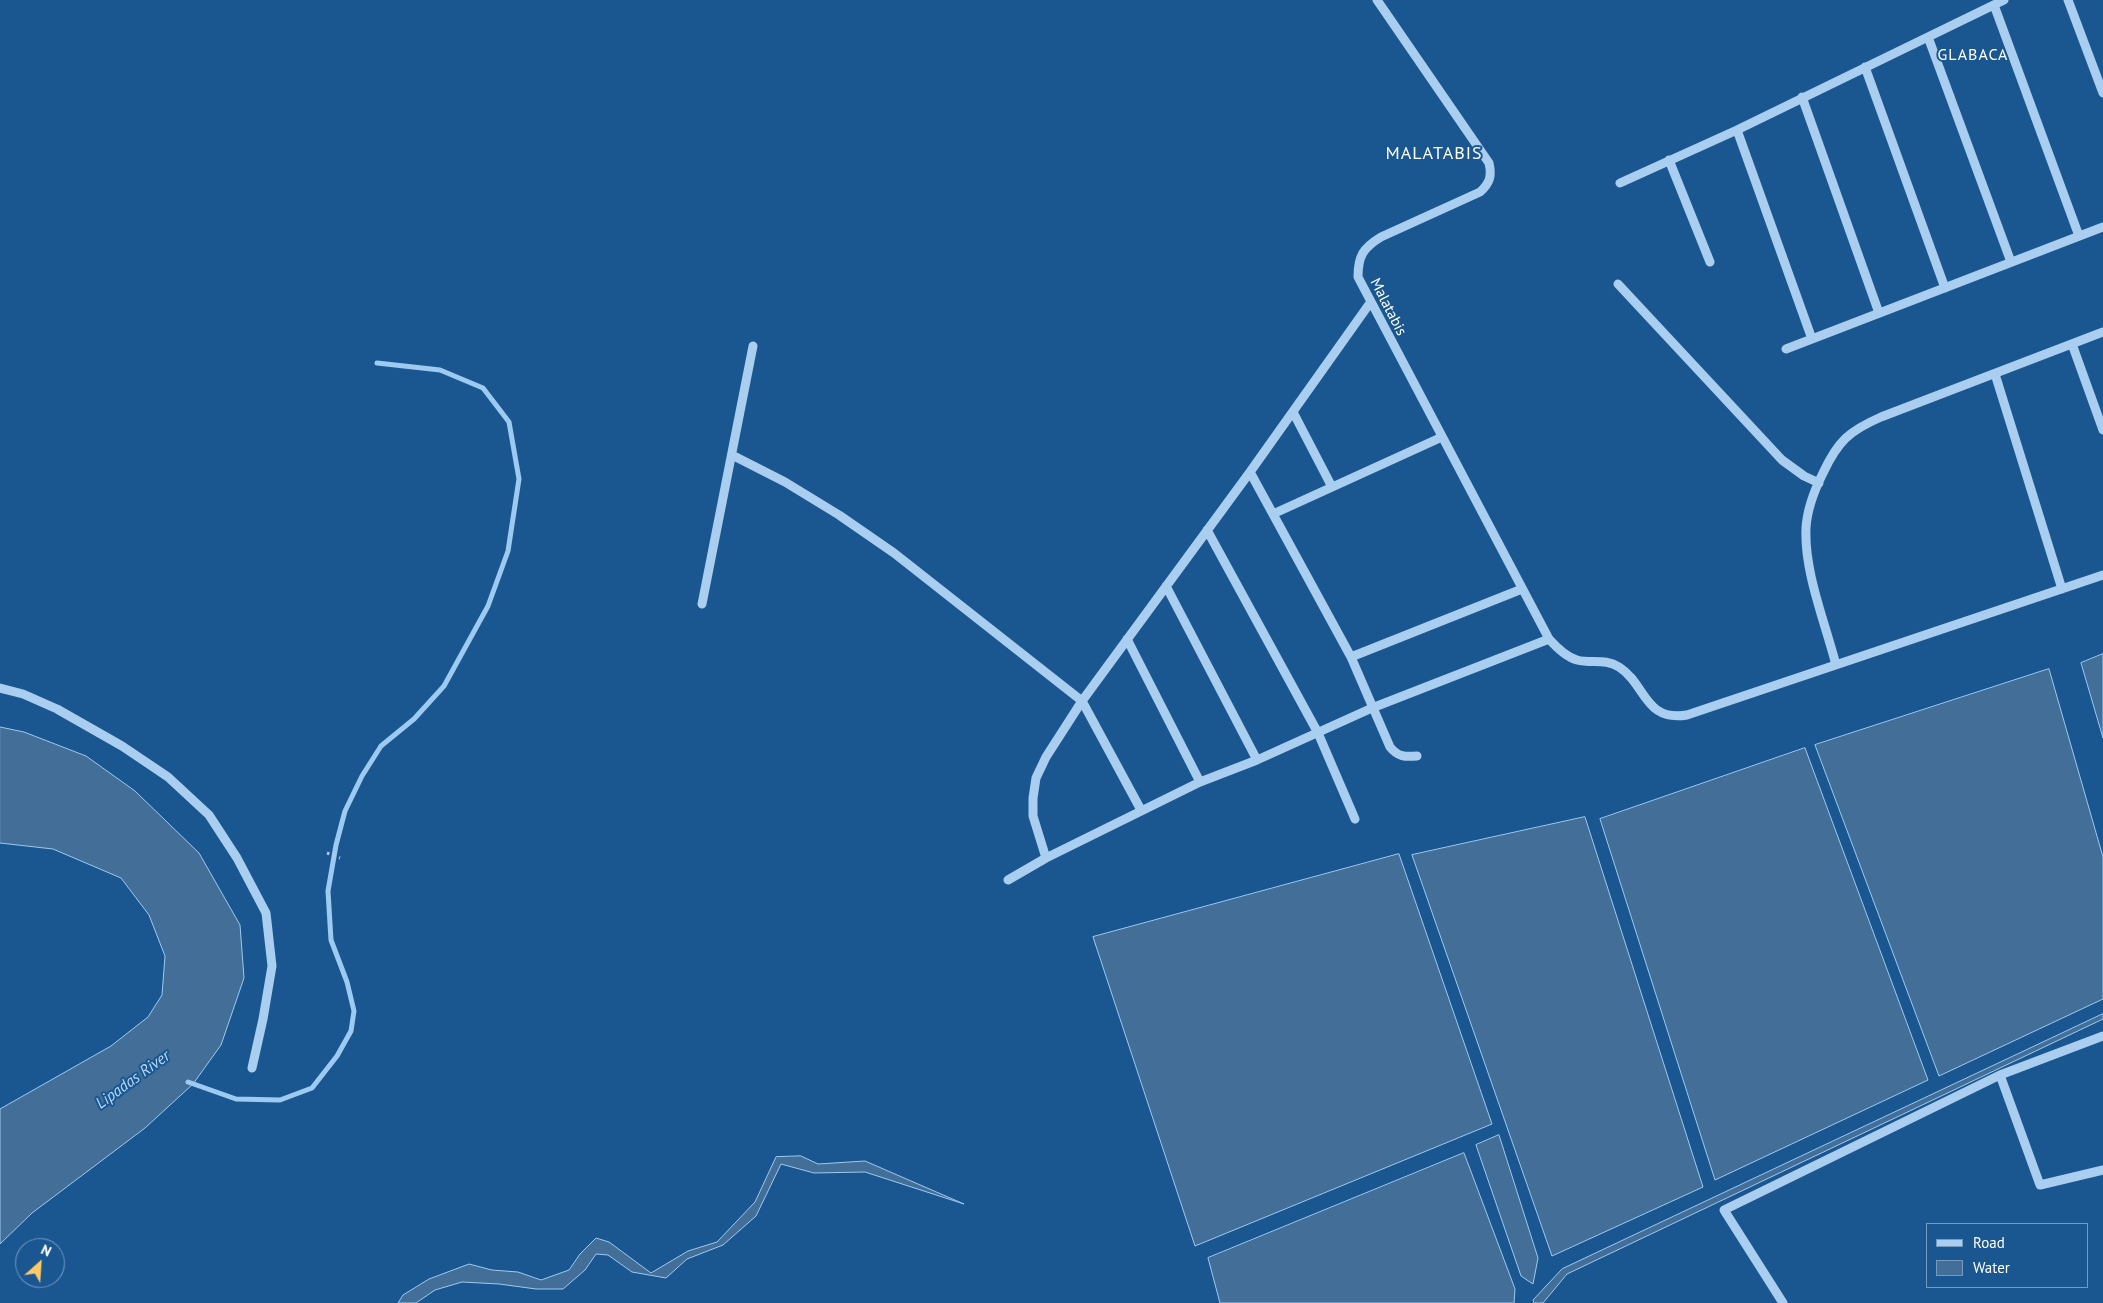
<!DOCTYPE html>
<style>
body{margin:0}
#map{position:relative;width:2103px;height:1303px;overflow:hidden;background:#1a5791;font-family:"PT Sans",sans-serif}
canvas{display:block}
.legend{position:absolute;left:1926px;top:1223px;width:162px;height:65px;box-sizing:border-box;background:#1a5791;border:1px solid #769abd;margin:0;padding:6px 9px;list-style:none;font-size:15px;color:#fff}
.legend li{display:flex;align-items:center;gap:10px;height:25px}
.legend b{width:25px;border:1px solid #769abd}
.north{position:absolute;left:15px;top:1238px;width:50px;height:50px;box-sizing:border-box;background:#1a5791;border:1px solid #769abd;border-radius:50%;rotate:26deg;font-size:14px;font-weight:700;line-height:20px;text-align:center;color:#fff}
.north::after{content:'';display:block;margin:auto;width:18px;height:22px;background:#ffc867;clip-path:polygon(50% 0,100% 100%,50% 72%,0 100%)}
</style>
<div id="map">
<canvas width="2103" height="1303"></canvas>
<ul class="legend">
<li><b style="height:6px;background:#aaceef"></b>Road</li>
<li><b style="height:14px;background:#426e98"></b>Water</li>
</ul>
<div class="north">N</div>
</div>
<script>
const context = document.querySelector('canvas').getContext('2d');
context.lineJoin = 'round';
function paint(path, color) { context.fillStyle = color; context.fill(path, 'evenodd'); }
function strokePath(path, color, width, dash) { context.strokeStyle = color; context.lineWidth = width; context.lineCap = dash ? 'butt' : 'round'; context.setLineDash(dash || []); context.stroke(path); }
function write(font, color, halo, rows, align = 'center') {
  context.font = font + ' "PT Sans",sans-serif'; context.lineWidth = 4; context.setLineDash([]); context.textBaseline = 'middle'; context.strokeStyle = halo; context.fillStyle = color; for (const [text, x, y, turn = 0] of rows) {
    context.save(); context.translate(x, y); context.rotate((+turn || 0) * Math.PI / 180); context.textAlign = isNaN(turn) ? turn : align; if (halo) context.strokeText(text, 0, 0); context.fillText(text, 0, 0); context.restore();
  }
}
const water = new Path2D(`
 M2103,654V738L2081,663Z
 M2049,669L2103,857V999L1939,1076L1815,745Z
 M0,727L24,732L86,756L135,791L199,853L240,925L244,978L221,1045L193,1084L145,1128L32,1213L0,1244V1109L111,1046L148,1017L162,995L165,956L149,915L121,878L53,849L0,843Z
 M1805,748L1928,1080L1715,1180L1600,819Z
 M1585,817L1703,1187L1552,1256L1412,855Z
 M1399,854L1492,1124L1195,1246L1093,937Z
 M2103,1014V1019L1567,1274L1543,1303H1534L1533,1300L1562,1269Z
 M1499,1135L1538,1258L1533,1284L1521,1276L1476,1145Z
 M1464,1153L1515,1289L1514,1303H1220L1208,1258Z
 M801,1156L818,1164L865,1161L964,1204L865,1172L814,1173L781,1164L756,1216L723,1245L687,1259L666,1278L632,1272L608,1255L596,1254L585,1270L563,1289H536L499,1284L462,1282L435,1290L416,1303H398L403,1295L429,1279L469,1264L492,1270L518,1272L541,1280L569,1270L580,1254L596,1238L609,1242L651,1273L688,1251L717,1242L755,1202L776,1157Z`);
const stream = new Path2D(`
 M188,1082L236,1099L280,1100L312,1088L337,1056L351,1031L354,1011L347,982L331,940L328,891L336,845L345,811L362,776L381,746L414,719L444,686L488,606L508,551L519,479L509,422L483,388L440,370L377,363`);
const path = new Path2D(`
 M327,853L340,858`);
const minor = new Path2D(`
 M1377,0L1489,163C1492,176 1490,183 1480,192L1381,237C1363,248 1358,256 1358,277L1549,639C1557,648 1566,657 1577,660C1591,664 1605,658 1619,667C1646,684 1644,722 1687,715L2103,575
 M2068,0L2103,93
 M1994,5L2079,236
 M1928,37L2011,262
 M1865,67L1945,288
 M1802,97L1879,313
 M1737,130L1812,339
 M1669,160L1710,262
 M1620,183L1737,130L2004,0
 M1618,284L1782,460L1804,476L1819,483
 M2072,344L2103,430
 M1786,349L2103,227
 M1995,374L2062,589
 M1293,412L1332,487
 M732,455L785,482L839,515L894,553L1082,701L1141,810
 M1250,472L1351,657L1390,747C1398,757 1405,757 1417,756
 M1273,514L1442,437
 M1207,530L1318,733L1355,819
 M1166,586L1257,760
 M702,604L753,346
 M1127,639L1200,782
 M1351,657L1522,589
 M1836,665C1825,622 1804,572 1806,528C1807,510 1815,489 1823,473C1838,441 1849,431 1881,417L2103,332
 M0,688L23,694L57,709L122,746L168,777L209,815L237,858L266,913L272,966L263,1019L252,1068
 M1046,858L1033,816V798L1036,778L1046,757L1082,701L1250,472L1370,303
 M1008,880L1046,858L1200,782L1257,760L1372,708L1549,639
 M2000,1075L2040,1185L2103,1170
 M1783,1303L1724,1210L2000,1075L2103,1036`);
const streetNames = [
 ["Malatabis",1388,307,63]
];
const neighbourhoodNames = [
 ["GLABACA",1973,55]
];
const waterNames = [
 ["Lipadas River",133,1080,-36]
];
const quarterNames = [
 ["MALATABIS",1434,154]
];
paint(water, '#426e98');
strokePath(water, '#9ccaf1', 1);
strokePath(stream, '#9ccaf1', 5);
strokePath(path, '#aaceef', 3, [2.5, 4]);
strokePath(minor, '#aaceef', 9);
write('15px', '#fff', '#1a5791', streetNames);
context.letterSpacing = '1px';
write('16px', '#fff', '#1a5791', neighbourhoodNames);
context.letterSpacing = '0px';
write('italic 16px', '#b6d8f6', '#1a5791', waterNames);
context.letterSpacing = '1px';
write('18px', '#fff', '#1a5791', quarterNames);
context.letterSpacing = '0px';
</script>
